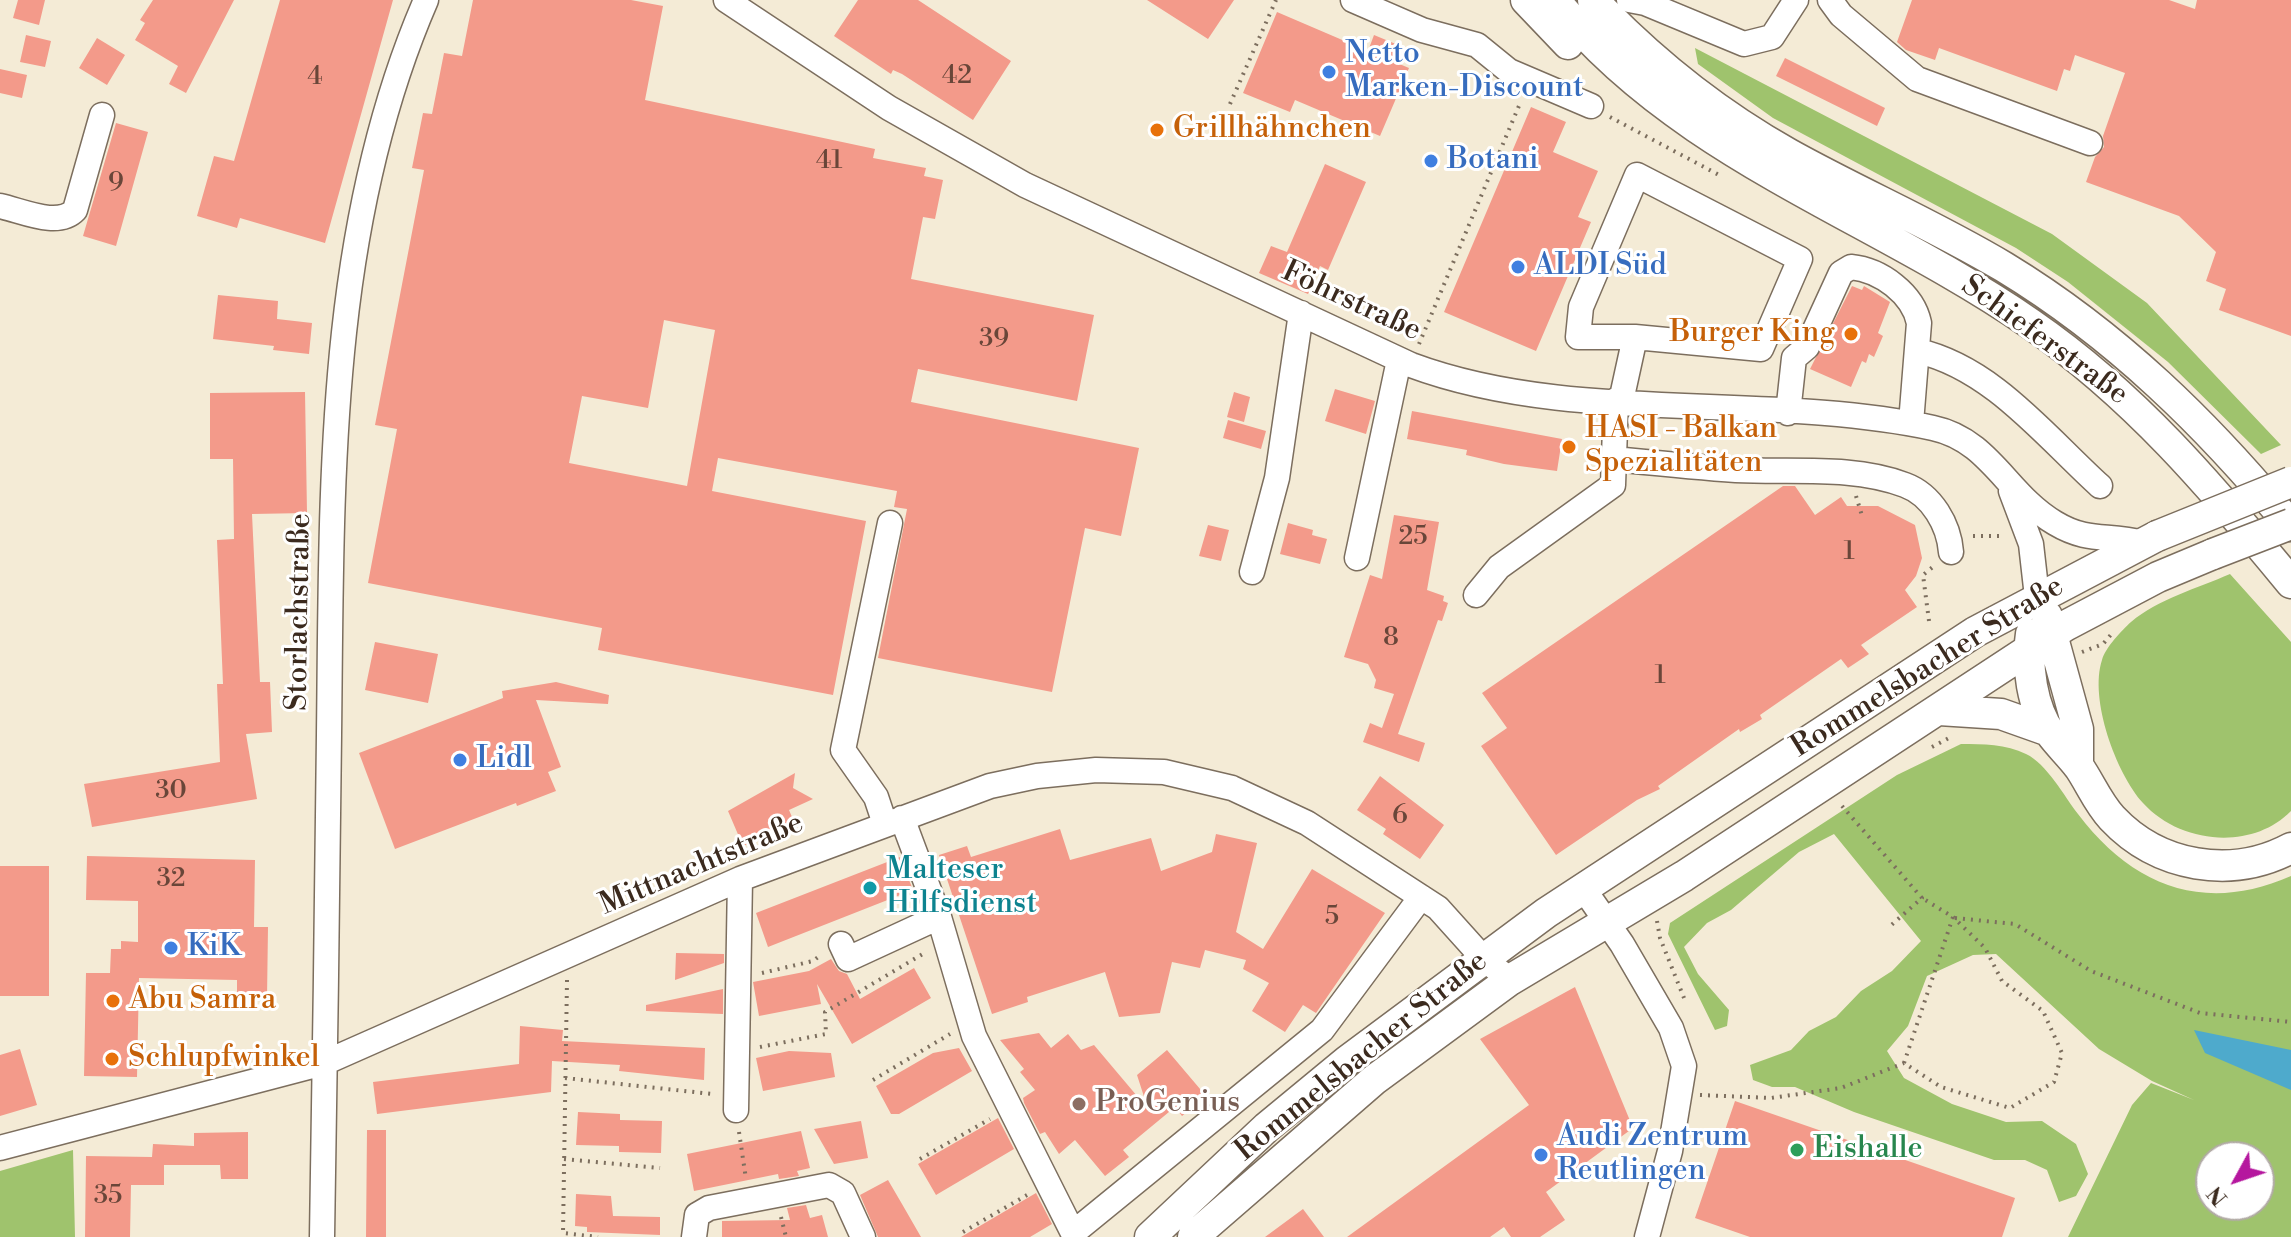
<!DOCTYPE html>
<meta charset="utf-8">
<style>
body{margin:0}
#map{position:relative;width:2291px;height:1237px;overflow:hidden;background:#f4ebd6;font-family:"Libre Bodoni",serif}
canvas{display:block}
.north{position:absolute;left:2195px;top:1141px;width:80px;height:80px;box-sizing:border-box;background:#fff;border:2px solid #b1aaa5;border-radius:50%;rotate:230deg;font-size:22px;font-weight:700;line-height:32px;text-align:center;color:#3b2a1e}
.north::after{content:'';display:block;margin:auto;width:28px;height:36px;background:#b5179e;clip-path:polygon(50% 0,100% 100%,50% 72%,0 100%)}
</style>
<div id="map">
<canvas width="2291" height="1237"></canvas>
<div class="north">N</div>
</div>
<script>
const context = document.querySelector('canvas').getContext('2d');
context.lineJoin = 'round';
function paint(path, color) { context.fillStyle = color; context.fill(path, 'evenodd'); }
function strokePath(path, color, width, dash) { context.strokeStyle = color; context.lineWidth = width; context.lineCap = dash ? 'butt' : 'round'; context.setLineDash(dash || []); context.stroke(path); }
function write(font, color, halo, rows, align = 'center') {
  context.font = font + ' "Libre Bodoni",serif'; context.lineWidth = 6; context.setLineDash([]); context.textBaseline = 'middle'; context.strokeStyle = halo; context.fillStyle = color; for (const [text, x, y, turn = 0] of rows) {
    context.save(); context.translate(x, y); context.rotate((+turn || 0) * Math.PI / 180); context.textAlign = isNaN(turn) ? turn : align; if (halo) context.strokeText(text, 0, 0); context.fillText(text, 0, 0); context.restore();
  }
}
const green = new Path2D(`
 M1695,48L2052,234L2147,303L2281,445L2261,454L2168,362L2068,282L2016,248L1773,118L1698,64Z
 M2230,574L2291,642V811C2252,851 2180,844 2143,803C2116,773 2089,699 2102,660C2105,648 2122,630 2131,622C2158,599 2198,588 2230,574Z
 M1961,744C1983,744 2006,744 2026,754C2047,764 2064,796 2078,814C2133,887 2205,914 2291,876V1237H2068L2132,1105L2151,1083L2194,1100L2152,1081L2099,1049L1996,954L1973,955L1927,976L1908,1026L1887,1051L1904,1078L1952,1104L2006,1122L2042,1121L2076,1144L2088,1174L2076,1196L2059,1202L2047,1170L2025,1160H1994L1854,1112L1795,1087H1772L1753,1080L1750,1065L1791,1050L1809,1031L1836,1017L1861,991L1892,971L1921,941L1834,834L1799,852L1731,910L1707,923L1684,947L1698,974L1729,1010L1727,1026L1715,1030L1668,934L1670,923L1897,775ZM2211,1157H2259V1205H2211Z
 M73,1150L75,1237H0V1171Z`);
const water = new Path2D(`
 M2194,1030L2291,1050V1090L2205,1053Z`);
const building = new Path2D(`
 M18,0H45L39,25L13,18Z
 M153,0H234L186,93L169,84L178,66L135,40L145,23L140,20Z
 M280,0H393L325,243L240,218L237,228L197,216L214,156L234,161Z
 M473,0H631L663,6L645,100L875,149L873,158L926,168L924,176L943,180L935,219L923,217L911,279L1094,315L1077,401L918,369L911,402L1139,448L1121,536L1085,528L1052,692L878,658L907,509L894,507L897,491L718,458L712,491L866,521L833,695L598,650L602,628L368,583L397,429L375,425L424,170L412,168L423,113L432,114L444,53L462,56ZM664,320L715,330L687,486L569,463L582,396L648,408Z
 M858,0H918L1011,61L973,120L902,74L893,70L891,74L834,36Z
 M1147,0H1234L1208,39Z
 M1912,0H2169L2195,9L2197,0H2291V336L2219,310L2226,289L2206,281L2216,252L2179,216L2086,182L2095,157L2104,147L2103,136L2125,73L2075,55L2070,71L2064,69L2057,91L1939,48L1935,60L1906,50L1897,42Z
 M1277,12L1368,51L1374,35L1403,47L1397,63L1409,68L1380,136L1295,100L1290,112L1243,93Z
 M26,35L51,41L45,67L20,62Z
 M97,38L125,55L107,85L79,68Z
 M1785,58L1885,108L1877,126L1776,76Z
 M0,69L27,75L22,98L0,93Z
 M1531,107L1566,122L1553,152L1598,171L1578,217L1591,222L1536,351L1444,312Z
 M116,123L148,132L116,246L83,236Z
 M1325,164L1366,182L1328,270L1320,266L1308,294L1259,273L1271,246L1287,252Z
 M1852,286L1862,290L1864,286L1890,302L1878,333L1883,336L1874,357L1869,354L1866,363L1862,361L1851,387L1810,369Z
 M218,295L278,301L277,319L312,323L309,354L273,350L274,346L213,339Z
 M1335,389L1375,401L1366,434L1325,421Z
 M305,392L307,513L252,514L260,682H270L272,732L246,734L257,799L92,827L84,784L220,762L217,684H223L217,540L234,539L233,459H210V393Z
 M1234,392L1250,397L1244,422L1227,417Z
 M1412,411L1562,439L1557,471L1504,464L1466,455L1467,450L1407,439Z
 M1228,420L1266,431L1261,449L1223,438Z
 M1783,486H1795L1815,515L1841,497L1847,506H1878L1915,525L1922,558L1916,576L1905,590L1917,607L1861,645L1869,654L1848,668L1841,659L1760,715L1762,719L1740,732L1739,729L1658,786L1660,789L1637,800L1556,855L1481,746L1507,728L1482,693Z
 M1394,515L1439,522L1427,590L1444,596L1443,601L1448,603L1442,621L1438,620L1398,734L1425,743L1419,762L1363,742L1370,723L1382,728L1394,694L1374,688L1376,680L1368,664L1344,657L1370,575L1382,579Z
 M1288,523L1313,530L1312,535L1327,539L1320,564L1280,554Z
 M1208,525L1229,530L1221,561L1199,556Z
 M375,642L438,654L428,703L365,690Z
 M556,682L609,695L608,704L536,700L561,767L548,772L556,791L517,806L516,803L395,849L359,753L503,698L502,691Z
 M795,773L793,788L813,799L789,810L795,824L743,846L728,811Z
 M1380,776L1444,825L1420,859L1383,834L1386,829L1357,810Z
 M1060,829L1070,860L1151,838L1161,871L1212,852L1216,834L1257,843L1236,932L1263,949L1312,869L1385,913L1316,1013L1303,1005L1285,1032L1252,1011L1269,983L1243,969L1246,960L1205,950L1200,968L1172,962L1160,1013L1119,1017L1105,972L1027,997L1028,1002L992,1014L939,855L967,846L971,857Z
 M87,856L255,860L254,927H268L267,998L237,997V980L139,978L137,1077L84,1076L86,973H110L111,949H121V941L138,942V901L86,900Z
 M900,857L913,890L768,947L756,913Z
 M0,866H49V996H0Z
 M676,953L724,954V963L675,980Z
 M831,959L839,971L847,974L860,999L914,968L931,998L852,1044L817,984L821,1004L759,1016L753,982L809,971Z
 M1575,987L1633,1128L1546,1192L1565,1220L1540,1237H1511L1504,1227L1490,1237H1347L1529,1105L1480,1039Z
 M723,989V1014L646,1011V1005Z
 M520,1026L563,1030L562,1041L705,1048L704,1080L619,1071L620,1065L552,1061L551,1092L377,1114L373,1082L519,1064Z
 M1039,1033L1051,1048L1068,1034L1081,1050L1094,1045L1148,1109L1137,1075L1167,1050L1206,1096L1182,1116L1175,1107L1123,1150L1129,1157L1105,1176L1075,1140L1059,1154L1045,1132L1040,1134L1024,1103L1023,1098L1035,1090L1020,1072L1024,1069L1000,1040Z
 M959,1048L972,1071L899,1114H891L876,1086L933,1053Z
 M20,1049L37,1105L0,1116V1055Z
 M789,1051L831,1053L835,1077L763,1091L756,1058Z
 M1735,1101L2015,1198L2002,1237H1750L1695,1218Z
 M578,1112L620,1114V1120L662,1121L661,1153L619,1152V1146L576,1145Z
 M998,1118L1014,1149L936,1195L918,1164Z
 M861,1121L868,1158L834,1164L814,1129Z
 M367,1130H386V1237H366Z
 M801,1131L810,1168L797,1171L799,1176L779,1179L778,1174L694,1191L687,1154Z
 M248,1132V1179H221L220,1165H164V1185H131L130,1237H85L86,1156L152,1157L153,1144L194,1146V1133Z
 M888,1180L902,1204L921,1237H878L860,1195Z
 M1036,1193L1052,1224L1030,1237H961Z
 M576,1194L611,1196L613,1216L660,1217V1235L587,1232V1227L575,1226Z
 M806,1205L810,1218L822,1215L828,1237H722V1221L790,1220L787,1208Z
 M1303,1209L1324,1237H1265Z`);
const path = new Path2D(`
 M1230,104L1276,0
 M1610,117L1719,175
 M1419,344L1521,101
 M1856,496L1863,519
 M1973,536H2004
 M1929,621L1923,575L1934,566
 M2082,652L2103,644L2114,631
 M1932,747L1949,738
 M1842,806L1922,898L1889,927
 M1955,918L2015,924L2091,971L2200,1013L2291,1022
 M1657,921L1660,938L1686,1003
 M762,973L813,961L822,954
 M567,980L563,1233L598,1237
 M760,1047L826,1034L825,1012L926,952
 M1904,1063L1953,917L1922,898
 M565,1078L712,1094
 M873,1080L950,1034
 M1700,1095L1771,1098L1841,1088L1904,1063L1941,1087L2010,1108L2054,1082L2062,1053L2043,1011L2002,981L1985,948L1953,917
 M739,1132L746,1179
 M564,1159L660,1168
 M920,1159L990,1119
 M781,1217L786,1237
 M963,1232L1027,1195`);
const minor = new Path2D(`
 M726,0L889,108L1025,185L1411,365C1572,425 1765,392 1933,428C1990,440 2007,495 2055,523C2090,544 2109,533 2142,543
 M1353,0L1422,30L1477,45L1509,71L1591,106
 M1629,0L1645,3L1744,44L1772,37L1796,0
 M1830,0L1841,15L1917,79L2090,143
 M1637,175L1800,259L1761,349L1635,337H1578L1581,307Z
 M0,206C23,211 58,228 75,210L102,115
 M1918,351C1992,368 2045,436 2100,486
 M1621,401L1635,337
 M1788,413L1794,358L1807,347L1841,273L1851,267C1881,270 1913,294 1919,323L1911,423
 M1614,459C1655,463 1695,467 1736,470C1790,473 1853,465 1905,485C1932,495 1949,525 1951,552
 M2011,491L2031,544L2037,597
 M1357,558L1399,360
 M1252,572L1277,478L1301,313
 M1476,595L1499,567L1613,485L1616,400
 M902,818L939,917L974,1036L1073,1233L1322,1030L1421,897
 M885,824L876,797L843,750L890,523
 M1583,888L1622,944L1671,1028L1684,1066L1670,1151L1647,1237
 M841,944L848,959L939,917
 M736,1110L740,879
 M0,1148L324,1063L740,879L990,786L1037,776L1096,770L1164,772L1232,788L1307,823L1438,908L1483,958L1510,980
 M322,1237C324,1070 328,902 329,735C332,489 326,230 426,0
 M694,1237L697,1215L709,1208L829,1185L843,1193L863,1237`);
const major = new Path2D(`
 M1526,0L1568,44
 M1555,0C1679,155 1872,214 2031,324C2134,395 2212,487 2291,583
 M1593,0C1650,60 1716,113 1789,154C1859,193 1934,225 2004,267C2116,335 2208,425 2291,526
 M2047,616L2078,729V766
 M2031,634C2026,665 2032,708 2051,734C2059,745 2070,755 2079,767C2090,783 2098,803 2112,818C2158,867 2231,880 2291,848
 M1939,710L2001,714L2049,731
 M1150,1237L1267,1127L1347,1061L1546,913L1975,632L2157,536
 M1193,1237L1374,1080L1510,980L1684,876L2065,626L2158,577L2213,554`);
const majorBridge = new Path2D(`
 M2157,536L2291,482
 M2213,554L2291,524`);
const markers = [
 [1329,72,8,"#3f7fe0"],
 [1157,130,8,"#e8710a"],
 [1431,161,8,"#3f7fe0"],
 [1518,267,8,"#3f7fe0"],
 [1851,334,8,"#e8710a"],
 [1569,447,8,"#e8710a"],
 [460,760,8,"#3f7fe0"],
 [870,888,8,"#0f9aa8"],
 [171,948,8,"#3f7fe0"],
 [113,1001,8,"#e8710a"],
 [112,1059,8,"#e8710a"],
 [1079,1104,8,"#8d6e63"],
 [1797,1150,8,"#2e9e5b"],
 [1541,1155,8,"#3f7fe0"]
];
const numberNames = [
 ["42",957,77],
 ["4",315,78],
 ["41",829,162],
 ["9",116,184],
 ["39",994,340],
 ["25",1413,538],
 ["1",1849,553],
 ["8",1391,639],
 ["1",1660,677],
 ["30",171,792],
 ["6",1400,817],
 ["32",171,880],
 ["5",1332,918],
 ["35",108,1197]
];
const shopNames = [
 ["Netto",1345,55],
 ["Marken-Discount",1345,89],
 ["Botani",1447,161],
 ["ALDI Süd",1534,267],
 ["Lidl",476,760],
 ["KiK",187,948],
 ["Audi Zentrum",1557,1138],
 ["Reutlingen",1557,1172]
];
const foodNames = [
 ["Grillhähnchen",1173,130],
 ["Burger King",1835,334,"right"],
 ["HASI - Balkan",1585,430],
 ["Spezialitäten",1585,464],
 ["Abu Samra",129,1001],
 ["Schlupfwinkel",128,1059]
];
const streetNames = [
 ["Föhrstraße",1351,302,25],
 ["Schieferstraße",2044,341,36],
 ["Storlachstraße",300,612,-89],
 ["Rommelsbacher Straße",1928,668,-32],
 ["Mittnachtstraße",702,865,-23],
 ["Rommelsbacher Straße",1362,1057,-39]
];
const cultureNames = [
 ["Malteser",886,871],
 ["Hilfsdienst",886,905]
];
const educationNames = [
 ["ProGenius",1095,1104]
];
const leisureNames = [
 ["Eishalle",1813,1150]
];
paint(green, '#9fc36d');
paint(water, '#4eaacc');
paint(building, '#f39a8a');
strokePath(minor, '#7c6e5e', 27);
strokePath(major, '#7c6e5e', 33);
strokePath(path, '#7c6e5e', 4, [2, 6]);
strokePath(minor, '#fff', 24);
strokePath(major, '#fff', 30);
strokePath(majorBridge, '#7c6e5e', 33, []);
strokePath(majorBridge, '#fff', 30);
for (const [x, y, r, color] of markers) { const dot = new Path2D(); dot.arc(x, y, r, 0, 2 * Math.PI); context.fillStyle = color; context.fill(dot); strokePath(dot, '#fff', 3); }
write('26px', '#694639', null, numberNames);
write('30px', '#366cbe', '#fff', shopNames, 'left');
write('30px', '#c56008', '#fff', foodNames, 'left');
write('30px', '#3b2a1e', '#fff', streetNames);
write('30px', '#0d838f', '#fff', cultureNames, 'left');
write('30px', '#785e54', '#fff', educationNames, 'left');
write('30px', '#27864d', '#fff', leisureNames, 'left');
</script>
